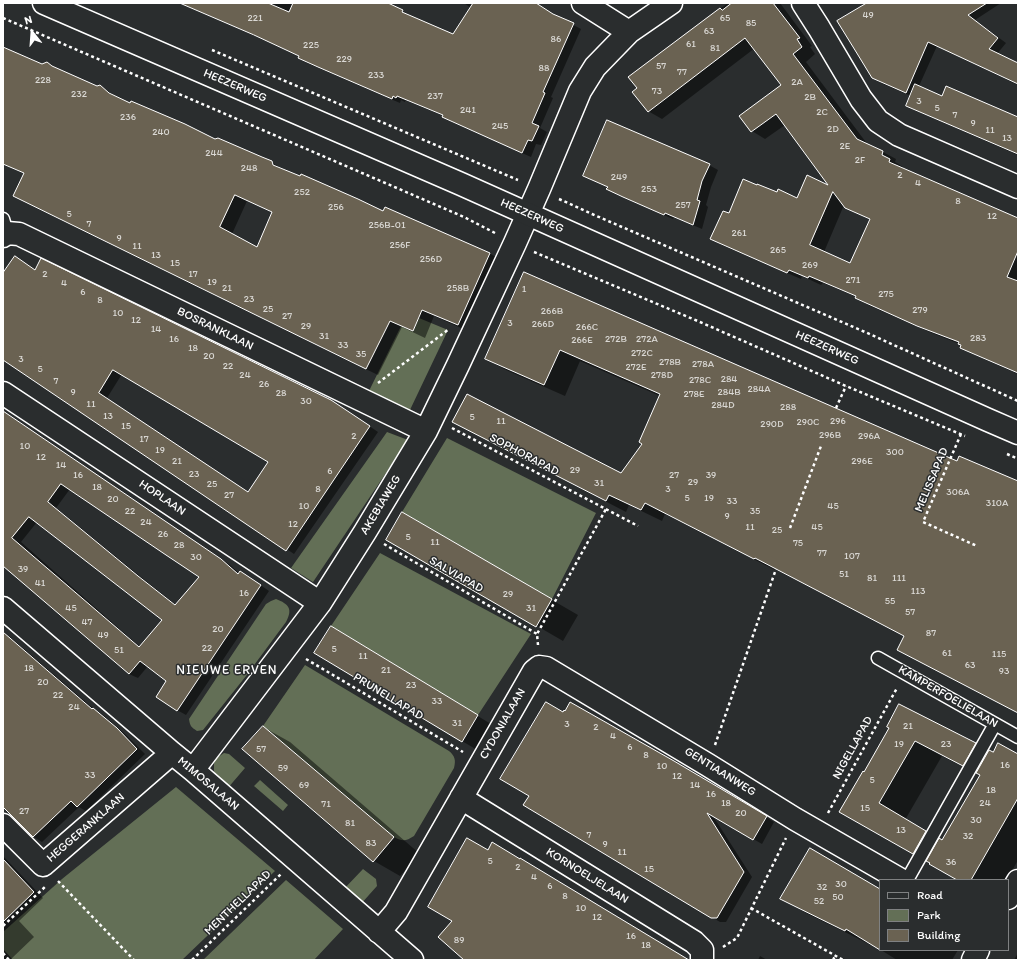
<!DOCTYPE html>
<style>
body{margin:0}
#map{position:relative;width:1021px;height:963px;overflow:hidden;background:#2a2d2e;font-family:Itim,sans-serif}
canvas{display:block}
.frame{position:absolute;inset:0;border:4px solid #fff;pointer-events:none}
.legend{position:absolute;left:879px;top:879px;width:130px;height:72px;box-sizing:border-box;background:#2a2d2e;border:1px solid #7f8182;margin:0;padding:5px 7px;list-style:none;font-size:12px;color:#fff}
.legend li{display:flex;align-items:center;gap:8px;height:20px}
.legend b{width:20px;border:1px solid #7f8182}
.north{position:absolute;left:12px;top:12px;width:40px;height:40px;-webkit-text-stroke:3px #2a2d2e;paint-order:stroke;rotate:343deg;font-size:11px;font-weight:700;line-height:16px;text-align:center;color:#fff}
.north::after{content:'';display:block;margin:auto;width:14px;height:18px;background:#fff;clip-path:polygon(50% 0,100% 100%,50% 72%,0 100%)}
</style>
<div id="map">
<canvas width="1021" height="963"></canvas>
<div class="frame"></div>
<ul class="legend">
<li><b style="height:5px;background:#2a2d2e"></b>Road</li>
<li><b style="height:11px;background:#636f56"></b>Park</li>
<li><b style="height:11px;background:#6a6252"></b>Building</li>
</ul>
<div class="north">N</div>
</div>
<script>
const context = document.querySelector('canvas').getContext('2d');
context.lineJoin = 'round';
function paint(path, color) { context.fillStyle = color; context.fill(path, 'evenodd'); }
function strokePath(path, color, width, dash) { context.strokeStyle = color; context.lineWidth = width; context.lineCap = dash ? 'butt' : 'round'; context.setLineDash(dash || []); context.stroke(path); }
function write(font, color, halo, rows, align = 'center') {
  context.font = font + ' Itim,sans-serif'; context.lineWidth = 3; context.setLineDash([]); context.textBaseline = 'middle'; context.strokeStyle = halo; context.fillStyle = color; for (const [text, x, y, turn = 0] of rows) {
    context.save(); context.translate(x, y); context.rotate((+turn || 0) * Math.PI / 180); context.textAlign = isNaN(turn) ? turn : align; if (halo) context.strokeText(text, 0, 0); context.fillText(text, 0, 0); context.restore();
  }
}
const green = new Path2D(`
 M419,318L448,330L409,412L368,393L401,326L413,331Z
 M387,432L408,440L313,582L291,568Z
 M447,438L596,513L552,599L402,512Z
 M380,553L531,634L478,715L331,626Z
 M276,599C289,604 293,609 286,622L246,676L203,730L197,731C191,727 190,726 189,719L266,604L271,601Z
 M305,665L449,751C455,756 456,760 454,768L414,836C406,841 403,842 394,837L263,726Z
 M224,753L229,754L245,768L227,789L216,777L214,771V764L215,759Z
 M260,780L288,805L283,811L254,786Z
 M176,787L275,871L182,960H13L3,949V932L62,879Z
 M363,869L376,879L377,886L360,905L343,890Z
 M286,880L343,929L314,960H203Z`);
const shadow = new Path2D(`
 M186,3H379L454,35L471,8L464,3H536L551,13L581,29L551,97L553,98L540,128L547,132L541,145L536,144L531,157L452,122L443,117L444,116L405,100V102L401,100L400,103L307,63L299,58V56L264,40L206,14Z
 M728,3H780L812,46L810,47L815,54L806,62L868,145L883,152L896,159L895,162L903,167L902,169L1018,219V374L975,355L961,348L962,345L932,333L870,306L856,298L857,297L823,283L821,285L802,276L801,279L724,246L711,238L729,215L798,199L831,187L785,125L765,139L752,131L783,86L755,48L662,119L648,111L638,88L630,77ZM844,205L846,207L871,220L851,265L824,252Z
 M869,3H1001L975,20L1006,43L997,54L1018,64V85L937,46L919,86L943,97L1018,118V155L915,110L907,105L911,96L881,83L872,77Z
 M3,46L19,55L42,65L60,70L96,87L100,86L112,94L117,98L215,140L271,162L284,170L383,212L489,253L501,260L470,332L434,316L425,338L402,327L378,375L26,203L14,196L25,174L3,164ZM247,201L273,213L258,248L232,234Z
 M709,165L718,170L711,187L706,205L708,207L702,229L674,217L673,219L616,194L608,189V187L593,180L584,175Z
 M524,273L957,462L1018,483V713L919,661L899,650L905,637L775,569V570L665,514L662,521L629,505L626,512L474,433L622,475L643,444L660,396L580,361L565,396L506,370L486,359Z
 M3,279L331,400L378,432L294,554L3,358ZM122,374L269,462L249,493L107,398Z
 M3,412L230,565L240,574L249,577L269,591L186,715L177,710L168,681L148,666L138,678L129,674L3,565ZM70,489L200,577L176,605L147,582L56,508ZM37,522L164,619L140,647L21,542Z
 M402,513L578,615L563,641L387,539Z
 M3,631L95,710L102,714L125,734L145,754L86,811L79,807L42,842L34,837L3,806Z
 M358,643L504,732L489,757L462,741Z
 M563,713L683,768L774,822L762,844L713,816L752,877L726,922H720L524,804L530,796Z
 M263,727L290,742L420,854L400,876L374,861Z
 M890,728L975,744L989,752L994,753L1018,756V860L1007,880H959L931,863L841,811L864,773ZM942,756L981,776L943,842L905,820Z
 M3,856L43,898L19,921L34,937L10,960H3Z
 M880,890V949L872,944L871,945L808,914L782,899Z
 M881,950H958L952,960H897Z
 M1018,953V960H1014Z
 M760,956L767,960H758Z`);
const building = new Path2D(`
 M180,3H268L289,12L293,3H388L403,10L402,12L453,34L473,3H536L553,14L574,23L543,92L545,93L532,123L539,126L532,141L528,140L522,153L442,117L443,115L397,96L396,98L393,96L392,99L318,67L298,58L299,56L254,35Z
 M732,3H773L800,38L797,39L802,47L793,54L857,139L883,151L882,155L890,159L889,162L1018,218V251L1007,277L1018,281V373L960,348L961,345L958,344L959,342L917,326L855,298L856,296L809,276L808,278L789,270L787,273L710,239L723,211L729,213L743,179L757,185V184L777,192L778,189L797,198L807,175L828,185L776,114L751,132L739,116L781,85L745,38L648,112L632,92L637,88L628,77L720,8L722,10ZM833,192L845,208L870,219L850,263L810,245Z
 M867,3H987L968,15L998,38L989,49L1018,63V84L928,42L906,93L872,78L858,55L837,21Z
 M3,47L42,64L47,62L52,66L97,86L100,85L109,93L130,103L131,101L185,124L215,139L218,138L262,157L272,161L273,165L300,176L301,174L358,199L383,211L385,207L490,253L458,325L422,310L413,331L390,321L366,369L13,196L24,173L3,164ZM235,195L272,212L257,247L220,227Z
 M915,84L942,96L946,86L1018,117V154L906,106Z
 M607,120L710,164L702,181L697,200L700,201L693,225L665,213L664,215L623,197L606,189L608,187L583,176Z
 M15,256L35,270L41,258L331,400L370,426L286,551L3,360V273ZM113,370L268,462L248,492L99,393Z
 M524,272L957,461L959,456L1018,481V713L897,650L904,636L755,558L754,559L645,503L641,510L609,495L606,501L452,422L467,394L621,473L642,444L639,442L660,394L560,350L544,385L485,359Z
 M3,411L221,559L238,574L240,571L261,585L177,711L156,697L166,681L140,661L129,674L3,566ZM61,484L166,555L199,577L175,605L138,576L48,502ZM29,517L162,620L139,647L12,538Z
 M402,512L552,599L536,627L386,540Z
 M331,626L478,715L462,742L314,653Z
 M3,632L92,709L93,708L117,728L137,749L77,807L71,801L33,837L3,807Z
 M546,702L563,712L564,710L565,711L570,702L674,761L767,816L753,840L707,813L744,872L717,918H711L523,805L529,796L500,779Z
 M899,704L976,743L963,766L915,741L879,803L926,831L913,854L839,812L863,771L864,772L889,728L887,727Z
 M263,726L394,837L373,862L242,749Z
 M998,743L1018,754V798L971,880H957L929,864L930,863L926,861L939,838L942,840L980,775L976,773L989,750L993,752Z
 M467,838L488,850L492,842L520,859V858L689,960H464L438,937L452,921L428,907Z
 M810,848L880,889V950L846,929L845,931L780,899Z
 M3,859L34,892L3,922Z`);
const path = new Path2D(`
 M3,18L464,217L495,233
 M212,50L518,180
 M559,199L592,214L865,332L1018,401
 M534,252L700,322L846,386L965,436
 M378,383L449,329
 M836,408L846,386
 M452,428L638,526
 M961,434L923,522L977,546
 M1007,454L1018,459
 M790,528L821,446
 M384,544L537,634
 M538,645L537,634L606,509
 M306,659L463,752
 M715,745L776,569
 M828,813L897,688
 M58,881L134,960
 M751,908L843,960
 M3,926L46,886
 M723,947L737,938L786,838
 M3,953L9,960
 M192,960L281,874
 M833,960L835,956`);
const service = new Path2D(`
 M3,219L7,233
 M878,658L1018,737
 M907,880L995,724`);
const minor = new Path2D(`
 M583,3L629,32
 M803,3L819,28L861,99L878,121L899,135L1018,187
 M3,236L7,233L19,234L426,431
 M3,393L320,603
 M3,608L172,753L193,770L412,960
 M193,770L320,603L365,532L426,431L458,365L515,243L539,189L580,91L595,67L629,32L671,3
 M461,798L694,942L702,950V960
 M3,825L43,865L172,753
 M379,932L396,912L534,671L539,667L546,668L708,765L795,819L901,880`);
const tertiary = new Path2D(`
 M44,3L461,184L988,420L1018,433
 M1008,898L1018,881
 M973,960L978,950`);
const numberNames = [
 ["49",868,15],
 ["221",255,18],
 ["65",725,18],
 ["85",751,23],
 ["63",709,31],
 ["86",556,39],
 ["61",691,44],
 ["225",311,45],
 ["81",715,48],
 ["229",344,59],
 ["57",661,66],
 ["88",544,68],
 ["77",682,72],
 ["233",376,75],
 ["228",43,80],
 ["2A",797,82],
 ["73",657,91],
 ["232",79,94],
 ["237",435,96],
 ["2B",810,97],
 ["3",919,101],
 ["5",937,108],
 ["241",468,110],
 ["2C",822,112],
 ["7",955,115],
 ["236",128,117],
 ["9",973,123],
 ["245",500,126],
 ["2D",833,129],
 ["11",990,130],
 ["240",161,132],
 ["13",1007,138],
 ["2E",845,146],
 ["244",214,153],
 ["2F",860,160],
 ["248",249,168],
 ["2",900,175],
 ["249",619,177],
 ["4",918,183],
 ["253",649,189],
 ["252",302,192],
 ["8",958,201],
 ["257",683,205],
 ["256",336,207],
 ["5",69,214],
 ["12",992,216],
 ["7",89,224],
 ["256B-01",387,225],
 ["261",739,233],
 ["9",119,238],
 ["256F",400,245],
 ["11",137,246],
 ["265",778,250],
 ["13",156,255],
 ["256D",431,259],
 ["15",175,263],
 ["269",810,265],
 ["2",45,274],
 ["17",193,274],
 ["271",853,280],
 ["19",212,282],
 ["4",64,283],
 ["21",227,288],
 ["258B",458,288],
 ["1",524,289],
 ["6",83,292],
 ["275",886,294],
 ["23",249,299],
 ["8",100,300],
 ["25",268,309],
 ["279",920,310],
 ["266B",552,311],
 ["10",118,313],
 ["27",287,316],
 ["12",136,320],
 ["3",510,323],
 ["266D",543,324],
 ["29",306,326],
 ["266C",587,327],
 ["14",156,329],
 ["31",324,336],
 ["283",978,338],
 ["16",174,339],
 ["272B",616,339],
 ["272A",647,339],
 ["266E",582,340],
 ["33",343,345],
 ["18",193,348],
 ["272C",642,353],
 ["35",361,354],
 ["20",209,356],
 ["3",21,359],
 ["278B",670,362],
 ["278A",703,364],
 ["22",228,366],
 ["272E",636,367],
 ["5",40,369],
 ["24",245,375],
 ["278D",662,375],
 ["284",729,379],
 ["278C",700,380],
 ["7",56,381],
 ["26",264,384],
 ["284A",759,389],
 ["9",73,392],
 ["284B",729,392],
 ["28",281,393],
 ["278E",694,394],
 ["30",306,401],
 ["11",91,404],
 ["284D",723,405],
 ["288",788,407],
 ["13",108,416],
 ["5",472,417],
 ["11",501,421],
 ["296",838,421],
 ["290C",808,422],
 ["290D",772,424],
 ["15",126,426],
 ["296B",830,435],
 ["2",354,436],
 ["296A",869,436],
 ["17",144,439],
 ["10",25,446],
 ["19",160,450],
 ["300",895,452],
 ["12",41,457],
 ["21",177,461],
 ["296E",862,461],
 ["14",61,465],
 ["29",575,470],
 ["6",330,471],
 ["23",194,474],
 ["16",78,475],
 ["27",674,475],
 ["39",711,475],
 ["29",693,482],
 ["31",599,483],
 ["25",212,484],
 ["18",97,487],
 ["8",318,489],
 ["3",668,489],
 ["306A",958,492],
 ["27",229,495],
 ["5",687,498],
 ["19",709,498],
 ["20",113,499],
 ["33",732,501],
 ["310A",997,503],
 ["10",304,506],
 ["45",833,506],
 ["22",130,511],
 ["35",755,511],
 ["9",727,516],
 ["24",146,522],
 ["12",293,524],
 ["11",750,527],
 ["45",817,527],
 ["25",777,530],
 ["26",163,534],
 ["5",408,537],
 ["11",435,542],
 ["75",798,543],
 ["28",179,545],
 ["77",822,553],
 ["107",852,556],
 ["30",196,557],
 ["39",23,569],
 ["51",844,574],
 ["81",872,578],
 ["111",899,578],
 ["41",40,583],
 ["113",918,591],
 ["16",244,593],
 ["29",508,594],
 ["55",890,601],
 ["45",71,608],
 ["31",531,608],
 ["57",910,612],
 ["47",87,622],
 ["20",218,629],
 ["87",931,633],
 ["49",103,635],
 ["22",207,648],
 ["5",334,649],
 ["51",119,650],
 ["61",947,653],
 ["115",999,654],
 ["11",363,656],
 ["63",970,665],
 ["18",29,668],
 ["21",386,670],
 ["93",1004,671],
 ["20",43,682],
 ["23",411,685],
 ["22",58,695],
 ["33",437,701],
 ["24",74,707],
 ["31",457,723],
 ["3",567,724],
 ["21",908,726],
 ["2",596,727],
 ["4",613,736],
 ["19",899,744],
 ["23",946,744],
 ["6",630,747],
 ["57",261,749],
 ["8",646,755],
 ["16",1005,765],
 ["10",662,766],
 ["59",283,768],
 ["33",90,775],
 ["12",677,776],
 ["5",872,780],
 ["69",304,785],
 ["14",695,785],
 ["18",991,790],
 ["16",711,794],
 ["18",726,803],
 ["24",985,803],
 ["71",326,804],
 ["15",865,808],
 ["27",24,811],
 ["20",741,813],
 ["30",976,820],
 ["81",350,823],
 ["13",901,830],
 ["7",589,835],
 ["32",968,836],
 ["83",371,843],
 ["9",605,844],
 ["11",622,852],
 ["5",490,861],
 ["36",951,862],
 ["2",518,867],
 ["15",649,869],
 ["4",534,877],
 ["30",841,884],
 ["6",550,886],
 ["32",822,887],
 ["8",565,896],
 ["50",838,897],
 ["52",819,901],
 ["10",581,908],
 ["12",597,917],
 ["16",631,936],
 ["89",459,940],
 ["18",646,945]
];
const streetNames = [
 ["HEEZERWEG",235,86,23],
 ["HEEZERWEG",532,216,24],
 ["BOSRANKLAAN",215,329,26],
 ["HEEZERWEG",827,348,24],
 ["SOPHORAPAD",524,455,28],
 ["MELISSAPAD",932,480,-67],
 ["HOPLAAN",162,498,34],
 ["AKEBIAWEG",381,505,-59],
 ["SALVIAPAD",456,575,30],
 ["PRUNELLAPAD",388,697,31],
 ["KAMPERFOELIELAAN",948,697,30],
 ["CYDONIALAAN",503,724,-60],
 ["NIGELLAPAD",853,748,-61],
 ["GENTIAANWEG",720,772,32],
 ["MIMOSALAAN",208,784,40],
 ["HEGGERANKLAAN",86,828,-41],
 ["KORNOELJELAAN",587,876,32],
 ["MENTHELLAPAD",238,903,-44]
];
const neighbourhoodNames = [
 ["NIEUWE ERVEN",227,671]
];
paint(green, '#636f56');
paint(shadow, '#0007');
paint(building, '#6a6252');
strokePath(building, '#fff', 1);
strokePath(service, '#fff', 15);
strokePath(minor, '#fff', 25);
strokePath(tertiary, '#fff', 25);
strokePath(path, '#fff', 2.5, [3, 3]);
strokePath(service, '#2a2d2e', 12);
strokePath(minor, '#2a2d2e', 22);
strokePath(tertiary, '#2a2d2e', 22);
write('10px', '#dad8d4', null, numberNames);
write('12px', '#fff', '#2a2d2e', streetNames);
context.letterSpacing = '1px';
write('13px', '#fff', '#2a2d2e', neighbourhoodNames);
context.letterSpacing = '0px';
</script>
